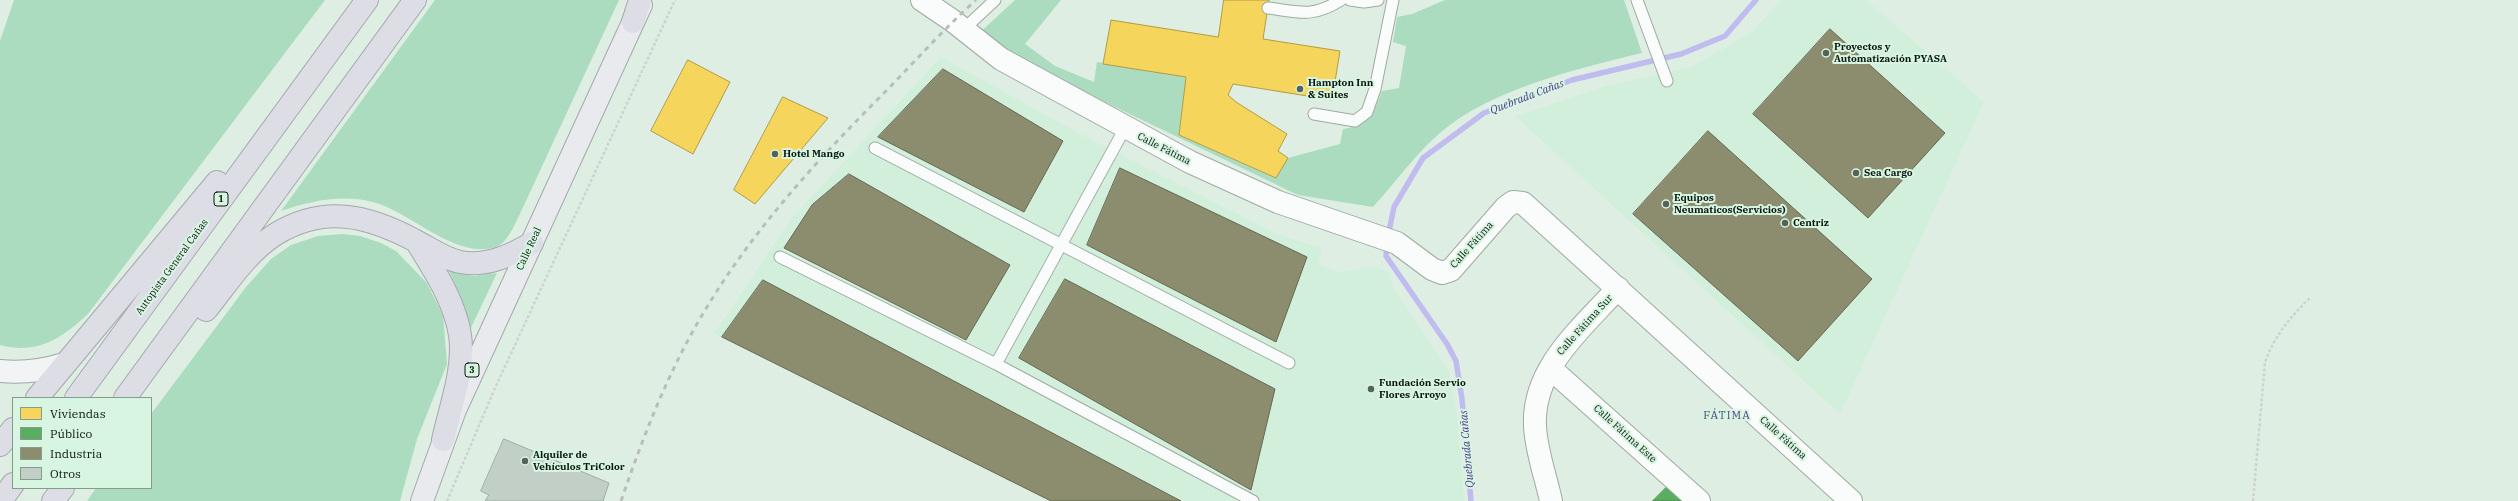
<!DOCTYPE html>
<meta charset="utf-8">
<style>
body{margin:0}
#map{position:relative;width:2518px;height:501px;overflow:hidden;background:#deeee3;font-family:"IBM Plex Serif",serif}
canvas{display:block}
.legend{position:absolute;left:12px;top:397px;width:140px;height:92px;box-sizing:border-box;background:#d7f5e1;border:1px solid #859c8d;margin:0;padding:5px 7px;list-style:none;font-size:12px;color:#0b160f}
.legend li{display:flex;align-items:center;gap:8px;height:20px}
.legend b{width:20px;border:1px solid #859c8d}
</style>
<div id="map">
<canvas width="2518" height="501"></canvas>
<ul class="legend">
<li><b style="height:11px;background:#f6d55c"></b>Viviendas</li>
<li><b style="height:11px;background:#5aae61"></b>Público</li>
<li><b style="height:11px;background:#8c8c6e"></b>Industria</li>
<li><b style="height:11px;background:#c2cfc6"></b>Otros</li>
</ul>
</div>
<script>
const context = document.querySelector('canvas').getContext('2d');
context.lineJoin = 'round';
function paint(path, color) { context.fillStyle = color; context.fill(path, 'evenodd'); }
function strokePath(path, color, width, dash) { context.strokeStyle = color; context.lineWidth = width; context.lineCap = dash ? 'butt' : 'round'; context.setLineDash(dash || []); context.stroke(path); }
function write(font, color, halo, rows, align = 'center') {
  context.font = font + ' "IBM Plex Serif",serif'; context.lineWidth = 4; context.setLineDash([]); context.textBaseline = 'middle'; context.strokeStyle = halo; context.fillStyle = color; for (const [text, x, y, turn = 0] of rows) {
    context.save(); context.translate(x, y); context.rotate((+turn || 0) * Math.PI / 180); context.textAlign = isNaN(turn) ? turn : align; if (halo) context.strokeText(text, 0, 0); context.fillText(text, 0, 0); context.restore();
  }
}
const built = new Path2D(`
 M1781,0H1866L1984,102L1840,414L1515,116L1606,86L1691,67L1752,32Z
 M941,57L1082,135L1279,235L1322,248L1318,265L1339,272L1375,267L1389,272L1394,289L1449,371L1456,407L1464,501H1049L714,334L790,220Z`);
const green = new Path2D(`
 M14,0H325L88,314C62,338 38,355 0,345V41Z
 M435,0H619L519,216C514,226 507,243 496,247C455,260 411,212 373,202C341,194 311,201 281,211Z
 M1015,0H1061L1025,44L1055,66L1094,82L1097,62L1186,77L1179,135L1275,178L1288,158L1340,144L1343,129C1369,126 1374,112 1382,91L1399,88L1406,46L1393,42L1397,17L1412,14L1445,0H1624L1642,53C1580,68 1501,87 1450,125C1420,147 1398,180 1373,207L1298,195L1007,55L976,36Z
 M342,234L360,236L381,243L396,251L426,282L443,315L447,364L417,439L400,501H87L96,488H151V414L246,287L271,259L291,245L318,236Z
 M449,271L474,276L497,273L468,334L461,297Z`);
const homes = new Path2D(`
 M1224,0H1269L1263,39L1340,51L1332,100L1233,84L1228,95L1236,102L1287,134L1278,151L1288,158L1276,178L1179,135L1186,77L1103,64L1111,20L1218,37Z
 M688,60L730,82L693,154L651,131Z
 M783,97L828,118L755,204L734,190Z`);
const public = new Path2D(`
 M1669,485L1687,501H1653Z`);
const industry = new Path2D(`
 M1830,29L1945,133L1868,218L1753,114Z
 M943,69L1063,141L1024,212L878,137Z
 M1708,131L1872,279L1798,361L1633,214Z
 M1120,168L1307,257L1276,342L1087,245Z
 M849,174L1010,265L966,340L784,248L812,205Z
 M1065,279L1275,389L1251,490L1019,358Z
 M763,280L1181,501H1051L722,337Z`);
const stream = new Path2D(`
 M1388,236L1394,207L1423,158L1484,113L1572,80L1681,54L1725,36L1756,0
 M1387,244L1386,256L1447,344L1456,361L1462,399L1471,501`);
const building = new Path2D(`
 M504,439L609,483L603,501H485L489,495L481,491Z`);
const path = new Path2D(`
 M447,501L495,388L675,0
 M2253,501L2265,362C2275,335 2291,316 2311,297`);
const lane = new Path2D(`
 M1350,0L1364,2L1378,0
 M1637,0L1667,81
 M1268,8C1300,12 1312,18 1341,0
 M964,29L995,0
 M1314,114L1355,121L1367,112L1375,89L1393,0
 M875,148L1289,363
 M780,257L996,364L1253,501
 M996,364L1125,128`);
const street = new Path2D(`
 M922,0L953,21L1001,59L1190,162L1278,202L1397,243L1432,269L1442,273L1451,270L1506,207L1513,202L1523,203L1851,501
 M1550,368L1699,501
 M1551,501C1546,477 1536,451 1535,426C1532,368 1583,327 1618,288`);
const secondary = new Path2D(`
 M0,371C23,373 42,371 64,364`);
const primary = new Path2D(`
 M422,501L455,410L641,5`);
const highway = new Path2D(`
 M633,22L640,0
 M418,244C435,272 455,302 460,335C465,369 450,407 443,440
 M206,310C227,284 247,252 276,234C324,205 367,215 414,240C430,248 442,258 460,262C486,267 510,256 532,243
 M37,398L217,182
 M76,398L367,0
 M125,398L415,0
 M0,445L13,429
 M1,501L13,484
 M53,501L63,488`);
const rail = new Path2D(`
 M621,501C641,443 663,385 693,331C744,239 814,163 888,89C917,59 945,28 976,0`);
const markers = [
 [1826,53,4,"#556259"],
 [1300,89,4,"#556259"],
 [775,154,4,"#556259"],
 [1856,173,4,"#556259"],
 [1666,204,4,"#556259"],
 [1785,223,4,"#556259"],
 [1371,389,4,"#556259"],
 [525,461,4,"#556259"]
];
const shields = [
 [221,199,14],
 [472,370,14]
];
const shieldNames = [
 ["1",221,199],
 ["3",472,370]
];
const poiNames = [
 ["Proyectos y",1834,47],
 ["Automatización PYASA",1834,59],
 ["Hampton Inn",1308,83],
 ["& Suites",1308,95],
 ["Hotel Mango",783,154],
 ["Sea Cargo",1864,173],
 ["Equipos",1674,198],
 ["Neumaticos(Servicios)",1674,210],
 ["Centriz",1793,223],
 ["Fundación Servio",1379,383],
 ["Flores Arroyo",1379,395],
 ["Alquiler de",533,455],
 ["Vehículos TriColor",533,467]
];
const streetNames = [
 ["Calle Fátima",1164,149,27],
 ["Calle Fátima",1472,245,-48],
 ["Calle Real",529,249,-65],
 ["Autopista General Cañas",172,267,-54],
 ["Calle Fátima Sur",1585,325,-48],
 ["Calle Fátima Este",1625,434,42],
 ["Calle Fátima",1783,438,42]
];
const waterNames = [
 ["Quebrada Cañas",1527,97,-21],
 ["Quebrada Cañas",1467,449,-95]
];
const neighbourhoodNames = [
 ["FÁTIMA",1727,416]
];
paint(built, '#d2efdc');
paint(green, '#acdcbf');
paint(homes, '#f6d55c');
strokePath(homes, '#b09c45', 1);
paint(public, '#5aae61');
strokePath(public, '#428048', 1);
paint(industry, '#8c8c6e');
strokePath(industry, '#656952', 1);
strokePath(stream, '#c1bcef', 5.5);
paint(building, '#c2cfc6');
strokePath(building, '#a0aca4', 1);
strokePath(lane, '#9eaaa2', 13);
strokePath(street, '#9eaaa2', 24);
strokePath(secondary, '#9eaaa2', 24);
strokePath(primary, '#a3a9ad', 24);
strokePath(highway, '#a3a9ad', 24);
strokePath(path, '#cfd3d0', 2.5, [3, 2]);
strokePath(lane, '#fafcfb', 11);
strokePath(street, '#fafcfb', 22);
strokePath(secondary, '#f2f3f4', 22);
strokePath(primary, '#e8eaed', 22);
strokePath(highway, '#dddde5', 22);
strokePath(rail, '#b9bebb', 3, [5, 5]);
for (const [x, y, r, color] of markers) { const dot = new Path2D(); dot.arc(x, y, r, 0, 2 * Math.PI); context.fillStyle = color; context.fill(dot); strokePath(dot, '#d7f5e1', 1.5); }
for (const [x, y, w] of shields) { const box = new Path2D(); box.roundRect(x - w / 2, y - 7, w, 14, 3); context.fillStyle = '#d7f5e1'; context.fill(box); strokePath(box, '#0b160f', 1); }
write('bold 9px', '#0b160f', null, shieldNames);
write('bold 10px', '#0b160f', '#d7f5e1', poiNames, 'left');
write('10px', '#0b160f', '#d7f5e1', streetNames);
write('italic 11px', '#4e348e', '#d7f5e1', waterNames);
context.letterSpacing = '1px';
write('11px', '#524482', '#d7f5e1', neighbourhoodNames);
context.letterSpacing = '0px';
</script>
